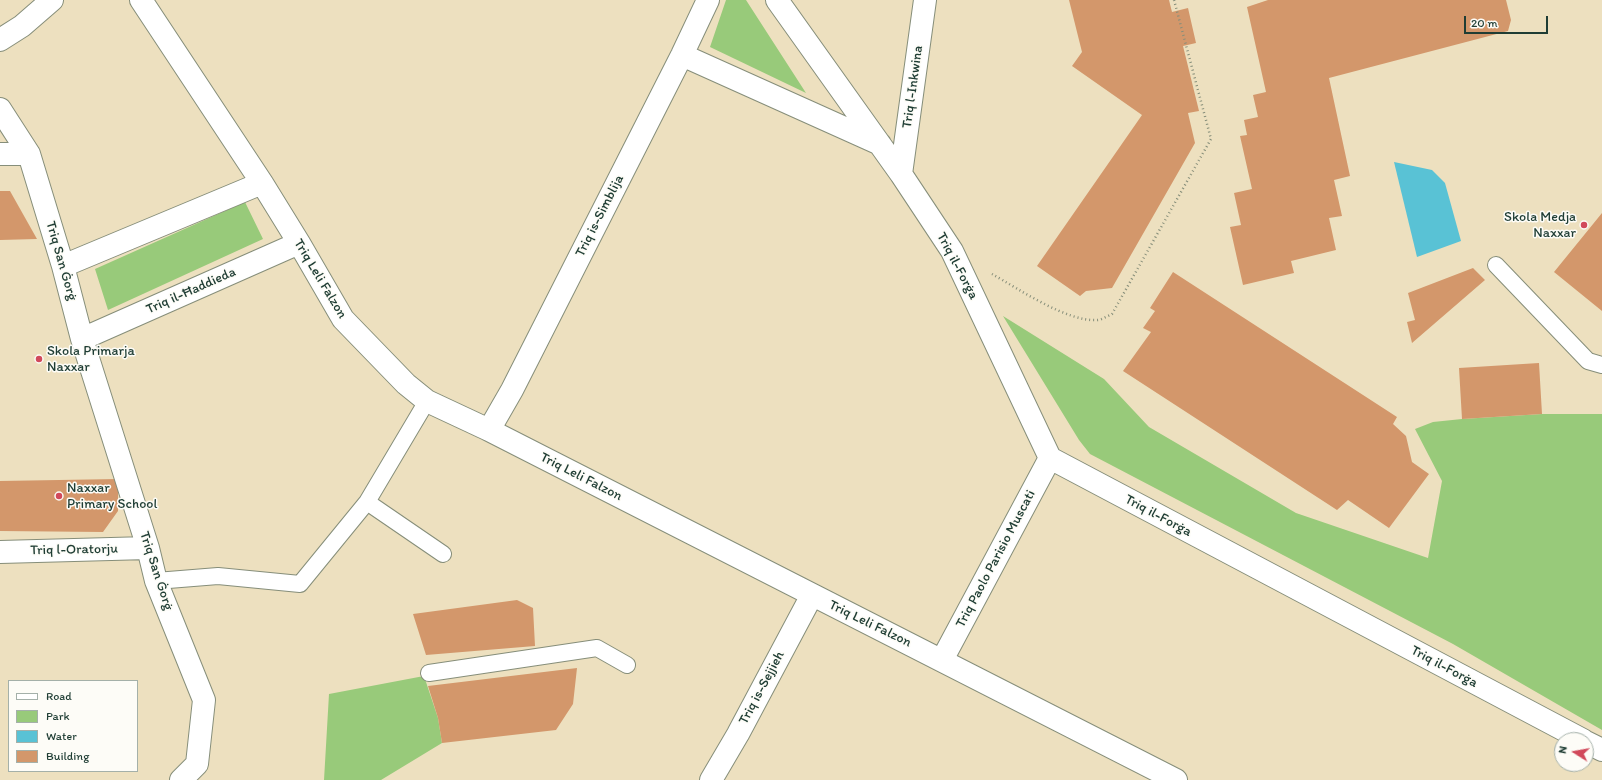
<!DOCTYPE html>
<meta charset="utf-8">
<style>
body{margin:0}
#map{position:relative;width:1602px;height:780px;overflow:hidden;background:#ede0bf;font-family:Itim,sans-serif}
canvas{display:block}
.legend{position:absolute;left:8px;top:680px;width:130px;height:92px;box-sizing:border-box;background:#fdfcf7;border:1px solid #a4b0a9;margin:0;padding:5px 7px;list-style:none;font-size:12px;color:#1f3d34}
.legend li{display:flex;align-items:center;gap:8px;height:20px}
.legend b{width:20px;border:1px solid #a4b0a9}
.north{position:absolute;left:1554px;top:732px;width:40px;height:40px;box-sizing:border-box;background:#fdfcf7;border:1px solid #a4b0a9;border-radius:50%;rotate:281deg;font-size:11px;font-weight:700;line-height:16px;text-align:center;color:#1f3d34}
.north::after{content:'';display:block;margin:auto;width:14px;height:18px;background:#d1495b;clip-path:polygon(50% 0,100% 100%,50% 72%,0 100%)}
.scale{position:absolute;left:1464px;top:16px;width:84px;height:18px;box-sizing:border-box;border:2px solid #1f3d34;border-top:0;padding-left:5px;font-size:12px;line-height:14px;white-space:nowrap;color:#1f3d34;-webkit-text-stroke:3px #fdfcf7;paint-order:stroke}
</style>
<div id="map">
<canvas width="1602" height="780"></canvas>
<ul class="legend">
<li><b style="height:5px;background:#fff"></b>Road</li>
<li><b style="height:11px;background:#98ca7a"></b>Park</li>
<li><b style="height:11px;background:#59c2d5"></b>Water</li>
<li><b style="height:11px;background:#d3976b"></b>Building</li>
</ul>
<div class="north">N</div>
<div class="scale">20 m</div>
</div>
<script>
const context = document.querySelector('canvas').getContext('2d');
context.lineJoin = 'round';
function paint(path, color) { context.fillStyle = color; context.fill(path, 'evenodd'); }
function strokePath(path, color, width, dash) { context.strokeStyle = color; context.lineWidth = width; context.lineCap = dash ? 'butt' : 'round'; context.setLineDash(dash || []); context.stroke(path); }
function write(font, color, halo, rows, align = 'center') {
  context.font = font + ' Itim,sans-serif'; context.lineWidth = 3; context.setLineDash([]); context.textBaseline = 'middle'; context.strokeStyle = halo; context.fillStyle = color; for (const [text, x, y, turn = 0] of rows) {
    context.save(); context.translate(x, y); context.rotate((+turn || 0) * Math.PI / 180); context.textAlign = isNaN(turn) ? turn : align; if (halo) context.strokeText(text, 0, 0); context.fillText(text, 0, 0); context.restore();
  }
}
const green = new Path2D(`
 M726,0H746L806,93L710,47Z
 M245,202L263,239L108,310L95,269Z
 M1003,316L1104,379L1149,427L1296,513L1428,558L1442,481L1415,429L1433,422L1462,419L1542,414H1602V730L1453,644L1090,454L1079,440Z
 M424,676L438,718L442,743L381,780H324L329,694Z`);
const water = new Path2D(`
 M1394,162L1432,170L1445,183L1461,241L1417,257Z`);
const building = new Path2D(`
 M1069,0H1169L1172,12L1188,8L1196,43L1183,46L1199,111L1188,113L1195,143L1112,288L1086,291L1080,296L1037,266L1142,115L1072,66L1082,52Z
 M1268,0H1506L1511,20L1508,31L1329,78L1350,176L1334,180L1342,216L1329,218L1336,250L1291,261L1294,273L1243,285L1230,227L1241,225L1234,193L1252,189L1240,136L1247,135L1244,120L1258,117L1253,95L1266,92L1247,7Z
 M0,191H10L37,239L0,240Z
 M1602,213V311L1554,272Z
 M1473,268L1485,280L1412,343L1407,322L1415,320L1408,293Z
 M1173,272L1397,417L1393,424L1406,436L1412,462L1429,474L1389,528L1348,500L1337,510L1123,371L1151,332L1143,328L1155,311L1150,308Z
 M1539,363L1542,414L1462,419L1459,368Z
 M118,479V511L103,532L0,531V481Z
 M517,600L533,608L535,646L426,655L413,614Z
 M577,668L573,704L556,730L442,743L438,718L428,686Z`);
const path = new Path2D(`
 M992,274C1019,289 1067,322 1097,320C1102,320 1107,316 1112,314L1211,139L1174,0`);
const lane = new Path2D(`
 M1496,265L1588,361L1602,365
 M367,502L443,554
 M156,581L218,576L300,584L367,502L427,401
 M429,673L597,648L627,665`);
const street = new Path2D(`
 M141,0L262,183L299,243L343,319L406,384L427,401L489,430L1176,780
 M777,0L901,174L952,251L1050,458L1583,740
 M0,40L22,26L52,0
 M682,55L880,144
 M0,109L29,154L63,266L82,339L148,548L156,581L204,700L197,764L181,780
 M0,154H29
 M901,174L925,0
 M63,266L262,183
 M82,339L299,243
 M489,430L512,390L682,55L708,0
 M0,552L148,548
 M942,660L1050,458
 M1586,742L1602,750
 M711,780L738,734L812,595`);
const markers = [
 [1584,225,4,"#d1495b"],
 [39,359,4,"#d1495b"],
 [59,496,4,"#d1495b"]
];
const streetNames = [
 ["Triq l-Inkwina",913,87,-82],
 ["Triq is-Simblija",600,216,-63],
 ["Triq San Ġorġ",61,261,74],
 ["Triq il-Forġa",957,266,62],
 ["Triq Leli Falzon",320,279,59],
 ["Triq il-Ħaddieda",191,291,-24],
 ["Triq Leli Falzon",581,477,27],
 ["Triq il-Forġa",1158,516,28],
 ["Triq l-Oratorju",74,550,-1],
 ["Triq Paolo Parisio Muscati",996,559,-62],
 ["Triq San Ġorġ",156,571,72],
 ["Triq Leli Falzon",870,624,26],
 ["Triq il-Forġa",1444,667,28],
 ["Triq is-Sejjieh",762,688,-62]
];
const poiNames = [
 ["Skola Medja",1576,217,"right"],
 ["Naxxar",1576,233,"right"],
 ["Skola Primarja",47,351],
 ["Naxxar",47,367],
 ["Naxxar",67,488],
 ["Primary School",67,504]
];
paint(green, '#98ca7a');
paint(water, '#59c2d5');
paint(building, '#d3976b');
strokePath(lane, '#868e7a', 18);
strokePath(street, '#868e7a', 24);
strokePath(path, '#868e7a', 2.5, [1, 3]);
strokePath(lane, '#fff', 16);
strokePath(street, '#fff', 22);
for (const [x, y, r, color] of markers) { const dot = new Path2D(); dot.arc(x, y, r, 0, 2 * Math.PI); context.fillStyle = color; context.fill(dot); strokePath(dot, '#fdfcf7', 1.5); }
write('14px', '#1f3d34', '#fdfcf7', streetNames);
write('14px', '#1f3d34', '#fdfcf7', poiNames, 'left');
</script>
